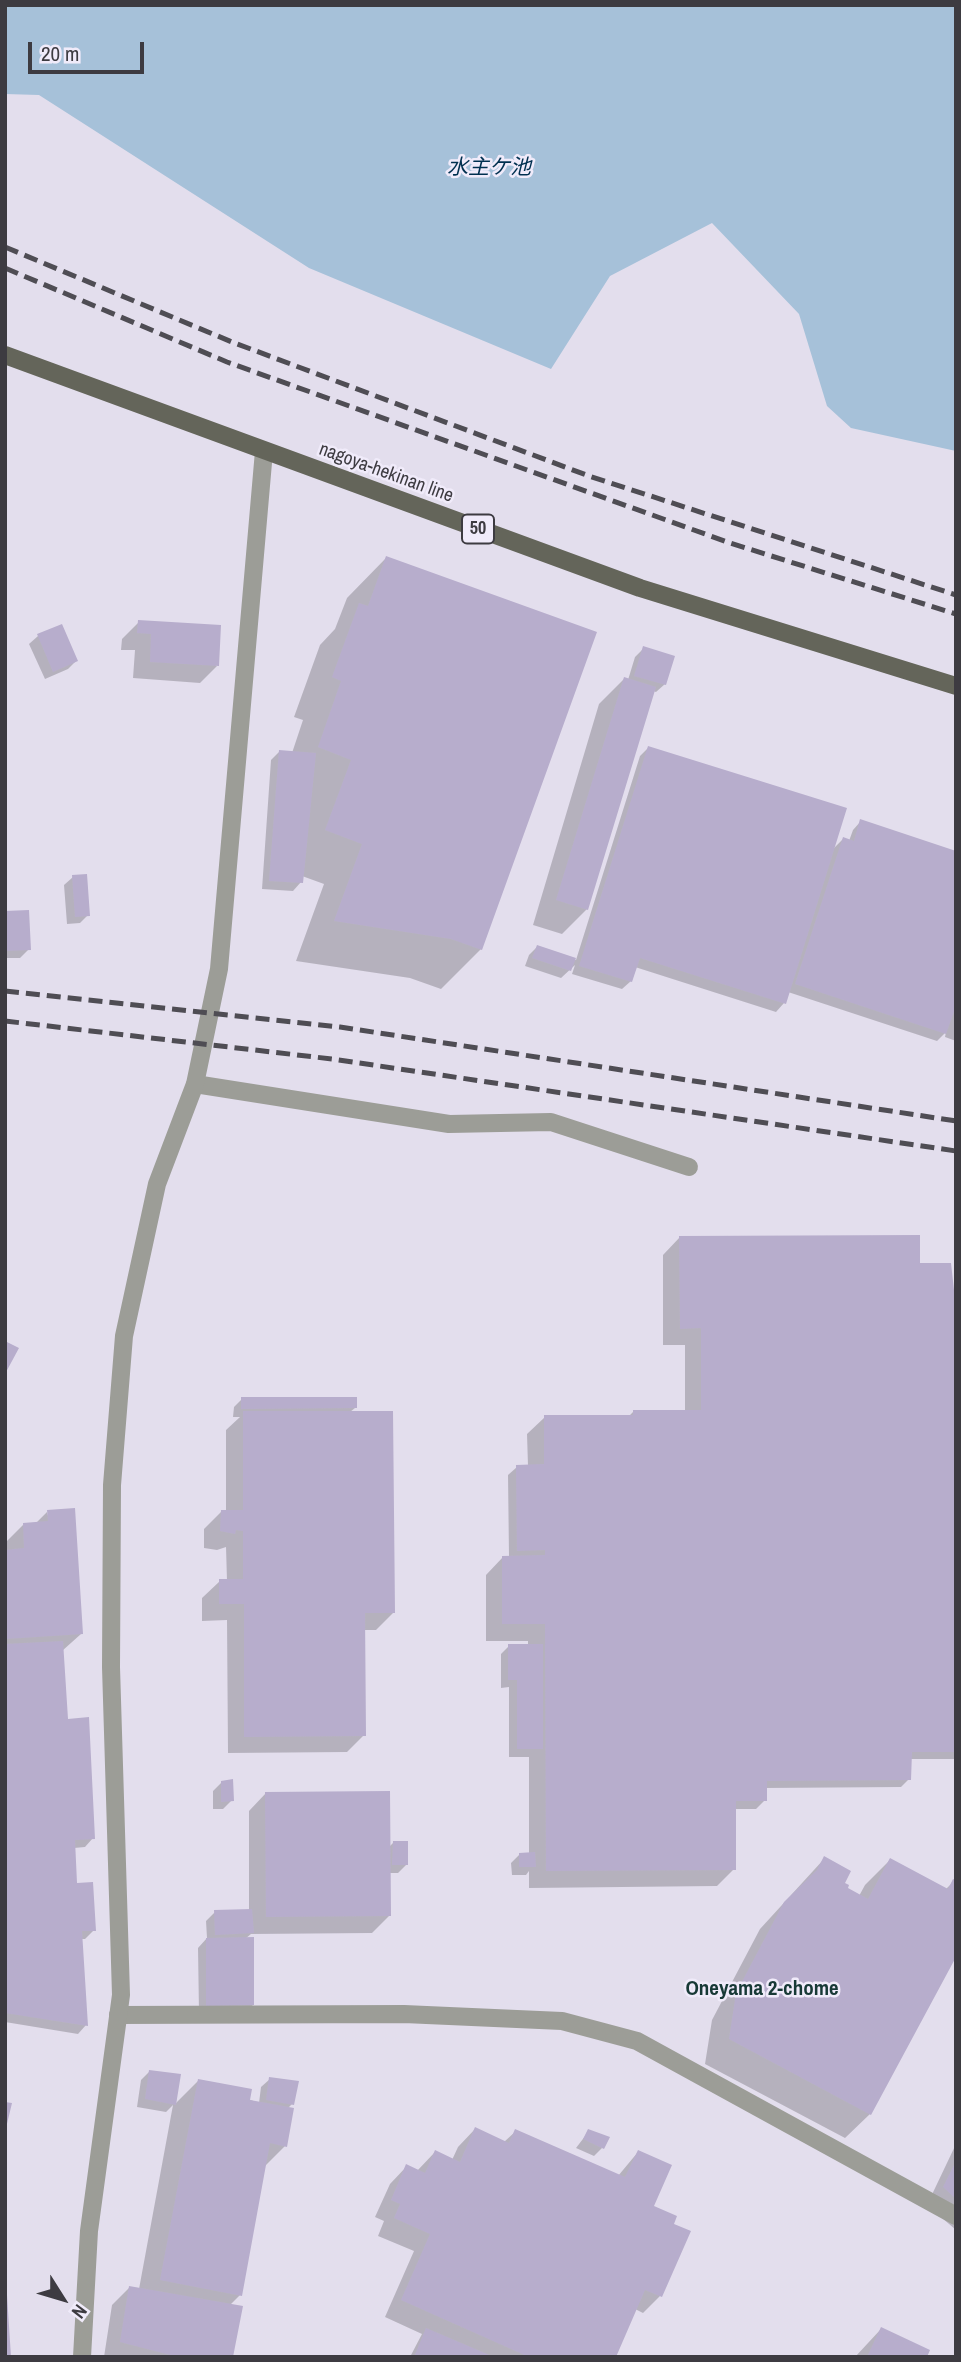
<!DOCTYPE html>
<meta charset="utf-8">
<style>
body{margin:0}
#map{position:relative;width:961px;height:2362px;overflow:hidden;background:#e3deed;font-family:"Archivo Narrow",sans-serif}
canvas{display:block}
.frame{position:absolute;inset:0;border:7px solid #3d3b41;pointer-events:none}
.north{position:absolute;left:28px;top:2264px;width:70px;height:70px;-webkit-text-stroke:5px #f0ebfa;paint-order:stroke;rotate:127deg;font-size:19px;font-weight:700;line-height:28px;text-align:center;color:#3d3b41}
.north::after{content:'';display:block;margin:auto;width:24px;height:32px;background:#3d3b41;clip-path:polygon(50% 0,100% 100%,50% 72%,0 100%)}
.scale{position:absolute;left:28px;top:42px;width:116px;height:32px;box-sizing:border-box;border:4px solid #3d3b41;border-top:0;padding-left:9px;font-size:21px;line-height:24px;white-space:nowrap;color:#3d3b41;-webkit-text-stroke:5px #f0ebfa;paint-order:stroke}
</style>
<div id="map">
<canvas width="961" height="2362"></canvas>
<div class="frame"></div>
<div class="north">N</div>
<div class="scale">20 m</div>
</div>
<script>
const context = document.querySelector('canvas').getContext('2d');
context.lineJoin = 'round';
function paint(path, color) { context.fillStyle = color; context.fill(path, 'evenodd'); }
function strokePath(path, color, width, dash) { context.strokeStyle = color; context.lineWidth = width; context.lineCap = dash ? 'butt' : 'round'; context.setLineDash(dash || []); context.stroke(path); }
function write(font, color, halo, rows, align = 'center') {
  context.font = font + ' "Archivo Narrow","Noto Sans JP",sans-serif'; context.lineWidth = 5; context.setLineDash([]); context.textBaseline = 'middle'; context.strokeStyle = halo; context.fillStyle = color; for (const [text, x, y, turn = 0] of rows) {
    context.save(); context.translate(x, y); context.rotate((+turn || 0) * Math.PI / 180); context.textAlign = isNaN(turn) ? turn : align; if (halo) context.strokeText(text, 0, 0); context.fillText(text, 0, 0); context.restore();
  }
}
const water = new Path2D(`
 M5,5H956V451L851,428L827,406L799,314L712,223L610,276L551,369L309,268L39,95L5,94Z`);
const shadow = new Path2D(`
 M386,558L481,949L441,989L410,978L296,961L324,884L302,876L301,882L293,891L262,889L271,760L279,752L292,753L303,720L294,717L320,645L335,629L347,598Z
 M139,622L217,666L200,683L133,678L135,650H121L122,639Z
 M61,626L76,661L68,669L45,679L29,644L38,636Z
 M644,648L665,684L656,692L653,691L587,909L562,934L533,925L599,704L624,679L628,680L635,657Z
 M649,747L832,850L843,839L849,841L853,830L861,821L956,853V1041L945,1037L946,1032L937,1041L788,992L784,1003L776,1012L635,967L631,981L622,989L572,974L575,965L561,978L525,966L529,955L537,947L576,960L640,756Z
 M73,877L88,915L80,923L67,924L64,885Z
 M5,913L29,949L20,958H5Z
 M680,1237L918,1265L956,1318V1759H910L909,1779L901,1787L765,1788V1800L756,1809H734V1869L717,1886L529,1888V1871L526,1875H512L511,1863L520,1854H529V1757H509V1687L501,1688V1654L509,1646L528,1645V1641H486V1575L503,1557H509L508,1475L517,1467L528,1466L527,1434L545,1417H628L633,1412H685V1345H663V1255Z
 M242,1399L355,1408L350,1412L393,1613L376,1630H363L364,1735L347,1752L228,1753L227,1620L202,1621V1598L220,1581H227L226,1547L217,1550L204,1548V1529L221,1512H226V1430L240,1417H233L234,1407Z
 M47,1512L81,1634L62,1651L66,1720L93,1838L85,1847L74,1848L76,1885L94,1930L85,1939H80L86,2025L78,2034L5,2022V1551L6,1542L23,1525L35,1524Z
 M222,1782L232,1800L223,1809H213V1791Z
 M266,1793L389,1847L393,1843L407,1864L398,1873H389V1916L372,1933L251,1934L245,1939L253,2005L244,2013H199L198,1948L207,1938L206,1921L215,1912L249,1911V1811Z
 M824,1859L845,1889L859,1896L865,1885L890,1860L945,1890L954,1881L870,2114L845,2138L705,2064L712,2020L760,1929Z
 M149,2072L175,2104L198,2081L259,2103L261,2087L270,2079L292,2104L287,2109L285,2146L264,2167L240,2295L230,2305L231,2357H104L112,2305L129,2288L139,2289L173,2105L166,2112L137,2107L141,2080Z
 M475,2129L504,2142L516,2131L618,2176L638,2152L652,2207L660,2296L643,2313L635,2309L614,2357H410L422,2334L385,2317L414,2251L378,2236L384,2221L375,2217L390,2184L407,2166L417,2171L435,2152L452,2160L458,2147Z
 M589,2131L602,2148L594,2156L576,2148Z
 M956,2144V2230L927,2205Z
 M881,2329L925,2357H855Z`);
const building = new Path2D(`
 M386,556L597,632L482,950L451,939L334,921L362,844L325,830L351,760L318,747L341,681L332,677L359,603L368,606Z
 M138,620L221,625L219,666L150,662L151,634L137,633Z
 M62,624L78,661L53,672L37,634Z
 M643,646L675,656L666,685L634,676Z
 M624,677L656,687L588,910L556,900Z
 M648,746L847,808L786,1004L640,958L632,982L579,966Z
 M279,750L316,753L303,883L269,881Z
 M860,819L956,851V1006L946,1034L795,984L843,837L854,841Z
 M87,874L90,916L75,917L72,875Z
 M29,910L31,950L5,951V911Z
 M537,945L576,958L571,971L532,958Z
 M920,1235V1263H951L956,1308V1752H912L911,1780L767,1781V1801H736V1870L546,1871L545,1624H502V1556L545,1555V1550L517,1551L516,1465L544,1464V1415H633V1410H701V1328L680,1329L679,1236Z
 M5,1341L19,1348L5,1374Z
 M241,1397H357V1408L241,1409Z
 M243,1411H393L395,1613H365L366,1736L244,1737V1604H219V1579H243V1531L236,1530L235,1534L220,1531L221,1510H243Z
 M75,1508L83,1634L5,1639V1550L24,1548L23,1523L48,1521L47,1510Z
 M63,1641L68,1719L89,1717L95,1839L75,1840L77,1883L93,1882L96,1931H82L88,2026L5,2013V1644Z
 M508,1644H543V1749H517V1680H508Z
 M233,1779L234,1801L221,1802V1781Z
 M390,1791L391,1916L266,1917L265,1792Z
 M393,1841H408V1865H392Z
 M535,1852L536,1867H519V1853Z
 M824,1856L851,1871L845,1883L849,1885L848,1888L868,1899L890,1858L948,1889L953,1879L956,1880V1957L871,2115L729,2039L736,1993L784,1902L817,1870Z
 M252,1909L254,1933L215,1935L214,1910Z
 M254,1937V2005L206,2006V1938Z
 M149,2070L181,2074L176,2105L145,2099Z
 M269,2077L299,2081L294,2105L266,2100Z
 M198,2079L252,2089L250,2100L294,2108L287,2147L270,2143L242,2296L160,2280Z
 M5,2102L12,2103L6,2128H5Z
 M475,2127L509,2143L515,2129L625,2177L638,2150L672,2165L654,2206L677,2216L674,2224L691,2231L662,2297L645,2290L616,2357H529L401,2300L430,2234L394,2218L400,2204L391,2200L406,2164L425,2173L435,2150L460,2162Z
 M588,2129L610,2137L604,2149L583,2139Z
 M956,2161V2199L943,2187Z
 M129,2286L243,2306L233,2357H178L120,2342Z
 M5,2295H7L11,2357H5Z
 M881,2327L930,2350L927,2357H867Z
 M426,2328L494,2357H414Z`);
const service = new Path2D(`
 M195,1084L449,1124L551,1122L689,1167`);
const minor = new Path2D(`
 M118,2015L404,2014L562,2021L637,2041L956,2216`);
const tertiary = new Path2D(`
 M82,2357L89,2231L121,1995L111,1667L112,1485L124,1336L157,1184L195,1084L219,969L264,451`);
const primary = new Path2D(`
 M5,355L640,588L956,686`);
const rail = new Path2D(`
 M5,247L232,342L589,476L956,595
 M5,268L227,362L730,543L956,614
 M5,991L340,1027L956,1121
 M5,1021L332,1059L956,1151`);
const shields = [
 [478,529,32]
];
const shieldNames = [
 ["50",478,529]
];
const streetNames = [
 ["nagoya-hekinan line",386,473,20]
];
const waterNames = [
 ["水主ケ池",489,168]
];
const neighbourhoodNames = [
 ["Oneyama 2-chome",762,1989]
];
paint(water, '#a6c1d9');
paint(shadow, '#0003');
paint(building, '#b7adcc');
strokePath(service, '#9c9d97', 18);
strokePath(minor, '#9c9d97', 18);
strokePath(tertiary, '#9c9d97', 18);
strokePath(primary, '#64655a', 18);
strokePath(rail, '#4f4d54', 5, [14, 7]);
for (const [x, y, w] of shields) { const box = new Path2D(); box.roundRect(x - w / 2, y - 14.5, w, 29, 5); context.fillStyle = '#f0ebfa'; context.fill(box); strokePath(box, '#3d3b41', 2); }
write('bold 18px', '#3d3b41', null, shieldNames);
write('19px', '#3d3b41', '#f0ebfa', streetNames);
write('italic 21px', '#003050', '#f0ebfa', waterNames);
write('bold 21px', '#173936', '#f0ebfa', neighbourhoodNames);
</script>
